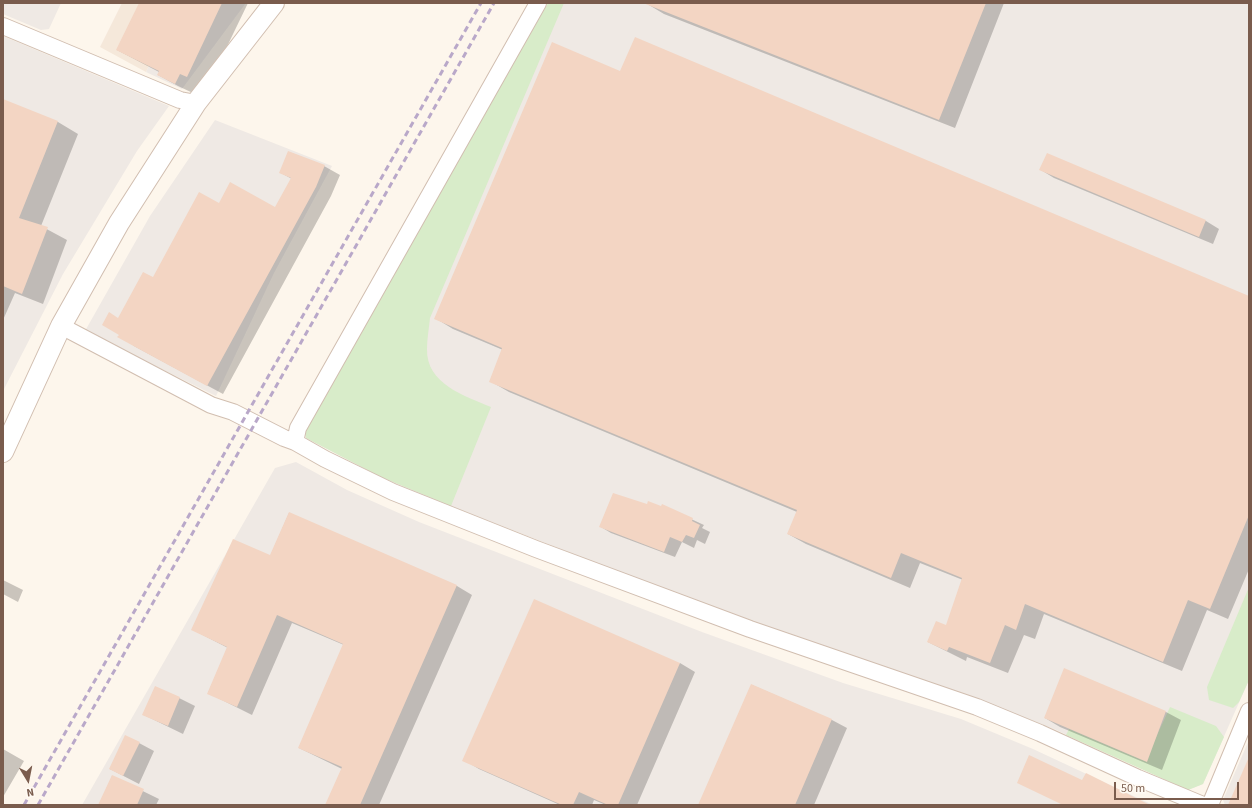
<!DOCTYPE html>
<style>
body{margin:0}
#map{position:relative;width:1252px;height:808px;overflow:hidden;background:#fdf6ec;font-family:"Source Sans 3",sans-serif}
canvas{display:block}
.frame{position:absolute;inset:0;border:4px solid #7a5c4d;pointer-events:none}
.north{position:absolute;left:8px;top:760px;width:40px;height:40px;-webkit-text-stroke:3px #fffaf3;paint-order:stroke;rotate:170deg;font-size:11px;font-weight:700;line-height:16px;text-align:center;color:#7a5c4d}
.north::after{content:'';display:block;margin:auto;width:14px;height:18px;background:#7a5c4d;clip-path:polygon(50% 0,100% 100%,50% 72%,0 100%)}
.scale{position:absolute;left:1114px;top:782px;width:125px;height:18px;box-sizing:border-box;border:2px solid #7a5c4d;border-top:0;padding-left:5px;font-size:12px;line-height:14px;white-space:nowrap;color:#7a5c4d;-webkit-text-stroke:3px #fffaf3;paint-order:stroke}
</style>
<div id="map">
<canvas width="1252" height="808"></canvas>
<div class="frame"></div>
<div class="north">N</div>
<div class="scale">50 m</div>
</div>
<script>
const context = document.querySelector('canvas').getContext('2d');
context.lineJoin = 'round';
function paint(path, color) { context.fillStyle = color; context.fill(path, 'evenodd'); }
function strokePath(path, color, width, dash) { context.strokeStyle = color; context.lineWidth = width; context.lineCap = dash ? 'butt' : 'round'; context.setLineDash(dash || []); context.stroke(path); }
const residential = new Path2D(`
 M122,3H179L146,72L100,47Z`);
const industrial = new Path2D(`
 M3,3H61L49,29L41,30L3,14Z
 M179,3H246L182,89L146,72Z
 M548,3H1249V680L1203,784L1188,790L1056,730L978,699L841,654L722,612L425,496L381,477L306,438Z
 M3,36L169,106L137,151L63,274L3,391Z
 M215,120L332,166L274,273L216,396L85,331L150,216Z
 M296,462L347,490L419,522L702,632L843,683L961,719L1033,749L1153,805H82L275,468Z
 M1249,740V805H1225L1223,800Z`);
const green = new Path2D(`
 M548,3H564L430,318C429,328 427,339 427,349C426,384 465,396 491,407L451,506L381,477L306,438L304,430Z
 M1249,587V680L1239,702L1233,708L1209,700L1207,687Z
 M1170,707L1216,726L1224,737L1203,784L1188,790L1066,735L1069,729L1145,761Z`);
const shadow = new Path2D(`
 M140,3H248L207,88L195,94L178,86L158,75L159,72L117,50Z
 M650,3H1004L955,128L664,14L649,5Z
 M621,72L1249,297V569L1228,619L1207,610L1182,671L1044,614L1035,639L1024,635L1008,673L967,657L966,661L928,642L946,627L963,580L920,563L910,588L806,544L788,534L797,512L509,392L490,381L503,350L453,329L435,318Z
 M3,100L58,122L78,134L41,226L67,240L43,304L15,293L3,320Z
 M289,152L324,166L340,175L331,196L223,394L134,346L120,335L118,319L219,205L276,208L292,179L281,173Z
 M1047,155L1206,221L1219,229L1213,244L1054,178L1041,170Z
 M647,505L662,508L663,506L704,525L702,528L710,532L705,544L697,540L694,548L682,542L675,557L611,533L601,527Z
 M289,513L457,586L472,595L379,805H326L342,769L299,748L344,645L292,623L252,715L208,693L228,648L193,630L270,557Z
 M3,580L23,590L18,602L3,594Z
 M680,663L695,672L637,805H606L594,800L592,805H560L479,769L464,760Z
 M1065,670L1166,712L1181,720L1162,770L1060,727L1045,718Z
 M752,685L832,720L847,728L814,805H699Z
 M179,698L195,706L183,734L144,715Z
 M139,743L154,751L139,784L110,769Z
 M3,749L24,761L3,797Z
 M112,776L159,799L156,805H102Z`);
const building = new Path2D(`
 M139,3H222L187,77L180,74L175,84L157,75L159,71L116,50Z
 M643,3H986L939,120Z
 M635,37L1249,296V515L1210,609L1188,600L1163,662L1025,604L1016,630L1005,625L990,663L949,647L947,651L927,642L936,621L946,625L962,578L901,553L891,578L787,534L797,510L489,382L502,348L434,319L552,42L620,71Z
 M3,99L58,121L19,218L48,227L22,294L3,286Z
 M288,151L325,165L316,187L207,386L117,337L119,335L102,325L109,312L118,318L143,272L153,277L199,192L219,203L230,182L275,207L291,178L279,173Z
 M1047,153L1206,220L1199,237L1039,170Z
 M613,493L647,504L648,501L661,506L662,504L693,518L692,521L700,525L694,538L686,535L682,542L670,537L664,552L599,527Z
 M289,512L457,585L360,805H325L342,767L298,748L343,644L277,615L237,707L207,694L227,647L191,630L233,539L270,555Z
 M534,599L680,663L618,805H608L579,792L573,805H562L462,761Z
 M1064,668L1166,711L1147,762L1044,718Z
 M751,684L832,719L795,805H698Z
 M155,686L180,697L168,726L142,715Z
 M125,735L140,742L123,776L109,769Z
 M1029,755L1082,780L1086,773L1150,805H1063L1017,783Z
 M1249,757V805H1228Z
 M112,775L144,789L137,805H98Z`);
const minor = new Path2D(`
 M3,26L180,100L196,103
 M61,326L211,405L233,412L284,438L295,442L325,459L393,492L536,549L750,629L977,707L1040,733L1138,778L1203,805
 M295,442L298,428L538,3
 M1210,805L1249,711`);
const tertiary = new Path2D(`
 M3,452L61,326L119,223L196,103L274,3`);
const rail = new Path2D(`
 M24,805L481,3
 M38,805L494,3`);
paint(residential, '#f5e8da');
paint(industrial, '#efe9e4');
paint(green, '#d8ecc9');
paint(shadow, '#0003');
paint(building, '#f3d5c3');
strokePath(minor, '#d1beb0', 18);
strokePath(tertiary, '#d1beb0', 22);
strokePath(minor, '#fff', 16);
strokePath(tertiary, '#fff', 20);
strokePath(rail, '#b9a8c9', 3, [6, 4]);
</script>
